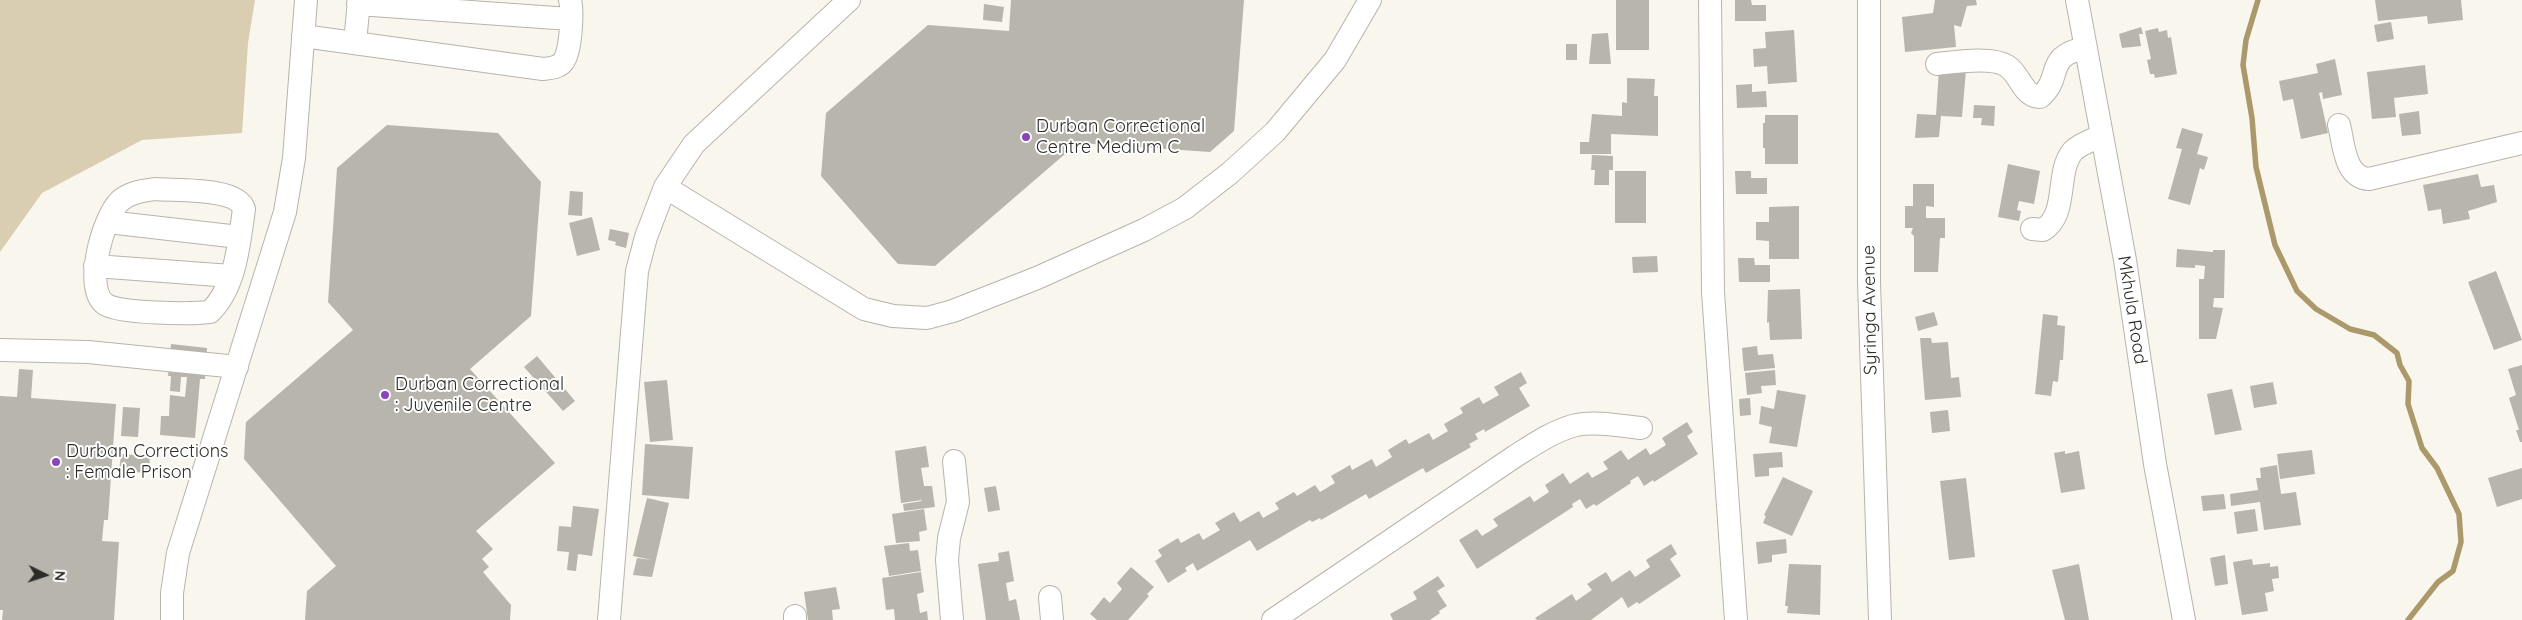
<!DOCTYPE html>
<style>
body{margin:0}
#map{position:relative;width:2522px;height:620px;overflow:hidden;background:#f9f6ed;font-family:Quicksand,sans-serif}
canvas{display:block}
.north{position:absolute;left:20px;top:550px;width:50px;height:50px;-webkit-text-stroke:4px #fff;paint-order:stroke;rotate:94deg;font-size:14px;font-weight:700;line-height:20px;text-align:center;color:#2d2c28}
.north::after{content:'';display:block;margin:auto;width:18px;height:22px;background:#2d2c28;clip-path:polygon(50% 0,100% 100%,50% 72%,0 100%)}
</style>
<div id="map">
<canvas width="2522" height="620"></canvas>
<div class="north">N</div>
</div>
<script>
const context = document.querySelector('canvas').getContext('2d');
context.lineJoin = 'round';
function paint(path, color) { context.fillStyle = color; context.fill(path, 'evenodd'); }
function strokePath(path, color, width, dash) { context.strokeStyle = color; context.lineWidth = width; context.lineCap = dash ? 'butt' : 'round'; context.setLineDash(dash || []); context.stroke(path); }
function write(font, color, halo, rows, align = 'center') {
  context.font = font + ' Quicksand,sans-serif'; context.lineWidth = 4; context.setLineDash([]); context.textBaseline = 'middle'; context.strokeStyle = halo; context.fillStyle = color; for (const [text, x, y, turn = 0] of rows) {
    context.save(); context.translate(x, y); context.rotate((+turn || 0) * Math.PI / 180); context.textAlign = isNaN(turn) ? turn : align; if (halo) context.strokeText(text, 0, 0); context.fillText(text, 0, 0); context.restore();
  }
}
const green = new Path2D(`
 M0,0H255L248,43L242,133L142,140L42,193L0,252Z`);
const stream = new Path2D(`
 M2258,0L2246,40L2243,65L2252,118L2256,167L2275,245L2297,291L2316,309L2350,329L2374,335L2397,353L2400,365L2409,381L2408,404L2422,448L2437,468L2459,514L2461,542L2453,571L2438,582L2408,620`);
const building = new Path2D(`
 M1011,0H1244L1234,131L1210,152L1065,142V154L935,266L898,264L821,176L826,113L928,25L1009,31Z
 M1616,0H1649V50H1616Z
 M1735,0H1751L1752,5H1766V21H1735Z
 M1935,0H1976L1977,5L1967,6L1961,27L1954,25L1956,47L1905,52L1902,17L1933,13Z
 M2375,0H2461L2463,20L2428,24L2427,16L2378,21Z
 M984,4L1004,7L1002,22L983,20Z
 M2391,22L2394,39L2377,42L2374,25Z
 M2141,27L2143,34H2139L2141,46L2122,48L2119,34Z
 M2158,28L2159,32L2167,30L2168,38L2171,37L2177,74L2155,78L2154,74H2150L2147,60L2151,59L2145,31Z
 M1794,30L1797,82L1768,84L1767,66L1754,67L1753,49L1766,48L1765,32Z
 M1608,33L1611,64H1589L1592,34Z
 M1566,44H1577V60H1566Z
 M2335,59L2342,95L2323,99L2322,92L2319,93L2328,133L2301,139L2293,99L2283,101L2279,81L2318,73L2316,64Z
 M2425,65L2428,94L2394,98L2396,117L2372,119L2367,72Z
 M1939,69L1966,70L1962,117L1941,116L1939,137L1915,138L1917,114L1936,115Z
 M1627,78L1655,79L1654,96H1658V136L1611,134V154H1580V142H1589L1592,114L1622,116V102L1627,103Z
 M1752,84V92L1766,91L1767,107L1737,108L1736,85Z
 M1974,105L1995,106L1994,126L1981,125L1982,118H1973Z
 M2419,111L2421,134L2402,136L2399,114Z
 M1765,115H1798V164H1765V148H1763V123H1765Z
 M387,125L498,133L541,182L531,316L470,369L555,463L476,531L493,549L482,559L489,567L483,572L511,605L510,620H305L307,591L336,566L244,459L246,422L353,330L328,302L337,168Z
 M2182,128L2203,134L2197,154L2208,157L2204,170L2200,168L2190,205L2168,199L2182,149L2176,148Z
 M1592,155L1613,156V170H1609V185H1594L1595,170H1591Z
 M2008,164L2040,171L2034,204L2019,201L2017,210L2021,211L2019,221L1998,217Z
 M1615,171H1646V223H1615Z
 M1735,171H1751V178H1767V194H1736Z
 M2478,174L2481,187L2494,185L2497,202L2468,211L2470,219L2443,224L2441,209L2428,211L2423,185Z
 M1913,184H1934V207L1926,206V218H1945V238H1940L1938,272H1914V236L1911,233L1913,228H1905V206H1913Z
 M570,191L583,192L582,216L568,215Z
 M1799,206V259H1769V241L1756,240V222H1769V207Z
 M592,217L600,250L577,256L569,223Z
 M610,229L629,233L626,248L615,245L616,242L608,240Z
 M2177,249L2213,252V250H2225L2224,298H2214L2213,307L2223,308L2216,339H2199V279H2204L2205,266L2195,265V268L2176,267Z
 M1657,256L1658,272L1633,273L1632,257Z
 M1738,258H1754L1755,265H1770V282H1739Z
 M2496,271L2522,340L2494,350L2468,282Z
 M1800,289L1802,339L1770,340L1769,322L1767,323L1768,290Z
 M1934,312L1938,325L1918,331L1915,317Z
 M2043,314L2058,316L2057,325L2065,326L2063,360H2060L2058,382L2053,381L2051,396L2035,394Z
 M1920,338H1931L1932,343L1948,342L1951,378L1959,377L1961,397L1925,400Z
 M171,344L207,348L205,379H200L195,438L160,435L161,416H169L170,395L185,397L187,377H181L180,392L170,391L171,376H168Z
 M1757,346L1758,355L1773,354L1775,368L1744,371L1742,348Z
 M537,356L575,401L563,411L524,367Z
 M2522,365V442H2520L2516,430H2519L2509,398L2516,395L2508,369Z
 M19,369L33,370L31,398L116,404L108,520H104L102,541L119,542L114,620H2L3,610H0V396L17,397Z
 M1775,370L1776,385L1761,386L1762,393L1747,395L1745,373Z
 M1521,372L1527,383L1519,388L1530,406L1485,432L1484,429L1475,434L1478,439L1469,444L1471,447L1426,473L1423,468L1369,499L1366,494L1321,520L1320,518L1312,522L1310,520L1257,551L1250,540L1197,571L1193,563L1185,568L1187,571L1168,583L1155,561L1162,556L1158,550L1178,538L1181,543L1199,533L1203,540L1220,530L1215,523L1234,512L1240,522L1259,511L1263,518L1279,509L1275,503L1294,492L1297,496L1315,485L1320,492L1335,483L1331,476L1350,465L1352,470L1372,459L1376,467L1392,457L1388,450L1406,439L1409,444L1429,433L1433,440L1448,431L1444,424L1463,413L1460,408L1479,397L1483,404L1499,395L1494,387Z
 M667,380L673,440L650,442L644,382Z
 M2273,382L2277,404L2254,408L2250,386Z
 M2232,389L2242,430L2215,435L2207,394Z
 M1777,390L1806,395L1797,447L1769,443L1772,427L1759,424L1761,406L1774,409Z
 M1750,398L1751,415L1740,416L1739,399Z
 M123,407L140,408L138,437L121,436Z
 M1948,410L1950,431L1932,433L1930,412Z
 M1687,422L1693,432L1687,436L1698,454L1654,482L1653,480L1644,486L1638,476L1630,481L1631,483L1596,506L1594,504L1586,509L1580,499L1572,504L1573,507L1477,569L1459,540L1477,529L1482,536L1498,526L1493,519L1530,496L1534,502L1549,492L1545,485L1563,473L1570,484L1588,472L1592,478L1608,469L1603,462L1621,450L1628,460L1646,448L1650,455L1666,445L1662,438Z
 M645,444L693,447L689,499L642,495Z
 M926,446L929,467L921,468L924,486H932L935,507L904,511L903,504L922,501L921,494L922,500L901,503L895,451Z
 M2312,450L2315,474L2280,479L2277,454Z
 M2065,451V454L2079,451L2085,489L2061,493L2054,453Z
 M1782,452L1783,467L1769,468V476L1755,477L1753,454Z
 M121,454L150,456L149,473L119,471Z
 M2277,465L2281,494L2296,492L2301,525L2264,530L2260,502L2231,506L2230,494L2258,490L2256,478H2261L2260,468Z
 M2522,468V499L2497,507L2488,478Z
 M1783,477L1813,491L1792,536L1763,523L1766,516L1764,515Z
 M1966,478L1975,557L1949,560L1940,481Z
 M996,486L1000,510L988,512L984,488Z
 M2224,494L2226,509L2203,511L2201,496Z
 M647,498L669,503L652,577L633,575L637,558L652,560L633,556Z
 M573,506L599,509L592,556L578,554L576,571L567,570L569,552L557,551L559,526L571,527Z
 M924,509L927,530L919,532L920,541L896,543L892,514Z
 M2255,509L2258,531L2237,534L2234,512Z
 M1786,539L1787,553L1772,555V562L1758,564L1756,542Z
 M909,543L910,551L918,550L921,571L889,576L884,546Z
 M1671,544L1677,554L1670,559L1681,576L1639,604L1637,602L1628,608L1622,597L1591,620H1537L1535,618L1572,594L1576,601L1592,590L1587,584L1606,572L1612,582L1630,570L1635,577L1650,567L1646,560Z
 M1009,551L1014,581L1006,583L1009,601L1016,599L1020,620H986L978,564L999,561L998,553Z
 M2225,555L2228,584L2215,586L2210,558Z
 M2252,559L2253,565L2270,563V567L2278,566L2279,578L2272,579L2274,591L2265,593L2268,611L2242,615L2233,562Z
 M1789,564L1821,565L1820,615L1787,613L1788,606H1785Z
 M2079,564L2089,620H2065L2052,570Z
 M1131,567L1154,587L1147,594L1149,596L1128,620H1097L1090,614L1104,597L1110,603L1122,589L1117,583Z
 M921,572L924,592L917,594L920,613L927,611L928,620H895L894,609L886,610L882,578Z
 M1438,576L1445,586L1437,591L1447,606L1439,611L1440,613L1430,620H1393L1390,614L1417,599L1413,592Z
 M836,587L840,609L832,610L833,620H808L804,592Z`);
const minor = new Path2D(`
 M1710,0L1713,292L1736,620
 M1869,0V282L1880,620
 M2077,0L2125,260L2155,464L2184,620
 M358,4L570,19
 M303,36L543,69C550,68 557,68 562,63C571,56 573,11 570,0
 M355,43L359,0
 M1937,64C1955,62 1992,56 2007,66C2021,75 2022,96 2040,97C2064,77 2043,56 2086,48
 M2339,125C2344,144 2344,177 2369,179L2522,143
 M665,187L864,309L893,316L927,318L953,311L1037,278L1144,230L1185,208L1230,173L1275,132L1335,60L1370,0
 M155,189C176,191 237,187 244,209C239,243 236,287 210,312C191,314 119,314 105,304C83,288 103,217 120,201C130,192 143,191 155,189Z
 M108,222L239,237
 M2032,229L2043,230C2069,214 2055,172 2073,151C2080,144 2092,140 2101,136
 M95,266L231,276
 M0,350L88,352L237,367
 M1050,597L1052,620
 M795,616V620
 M172,620V593L178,553L285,212L294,158L306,0
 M609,620L637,271L646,237L665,187L694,144L849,0
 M952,620L947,560L949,538L958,502L954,461
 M1273,620L1514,457C1533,445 1553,431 1576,425C1596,421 1621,426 1641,428`);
const markers = [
 [1026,137,5,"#8846ba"],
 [385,395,5,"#8846ba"],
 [56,462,5,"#8846ba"]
];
const poiNames = [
 ["Durban Correctional",1036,127],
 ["Centre Medium C",1036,148],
 ["Durban Correctional",395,385],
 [": Juvenile Centre",395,406],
 ["Durban Corrections",66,452],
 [": Female Prison",66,473]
];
const streetNames = [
 ["Syringa Avenue",1870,310,-91],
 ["Mkhula Road",2132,310,81]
];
paint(green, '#d9cdb2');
strokePath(stream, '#ab986b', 5.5);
paint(building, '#b8b5ad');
strokePath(minor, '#b8b4ac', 24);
strokePath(minor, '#fff', 22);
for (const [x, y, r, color] of markers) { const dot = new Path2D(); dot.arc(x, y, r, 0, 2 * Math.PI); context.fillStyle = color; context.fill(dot); strokePath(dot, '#fff', 2); }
write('18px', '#2d2c28', '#fff', poiNames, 'left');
write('18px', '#2d2c28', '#fff', streetNames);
</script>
